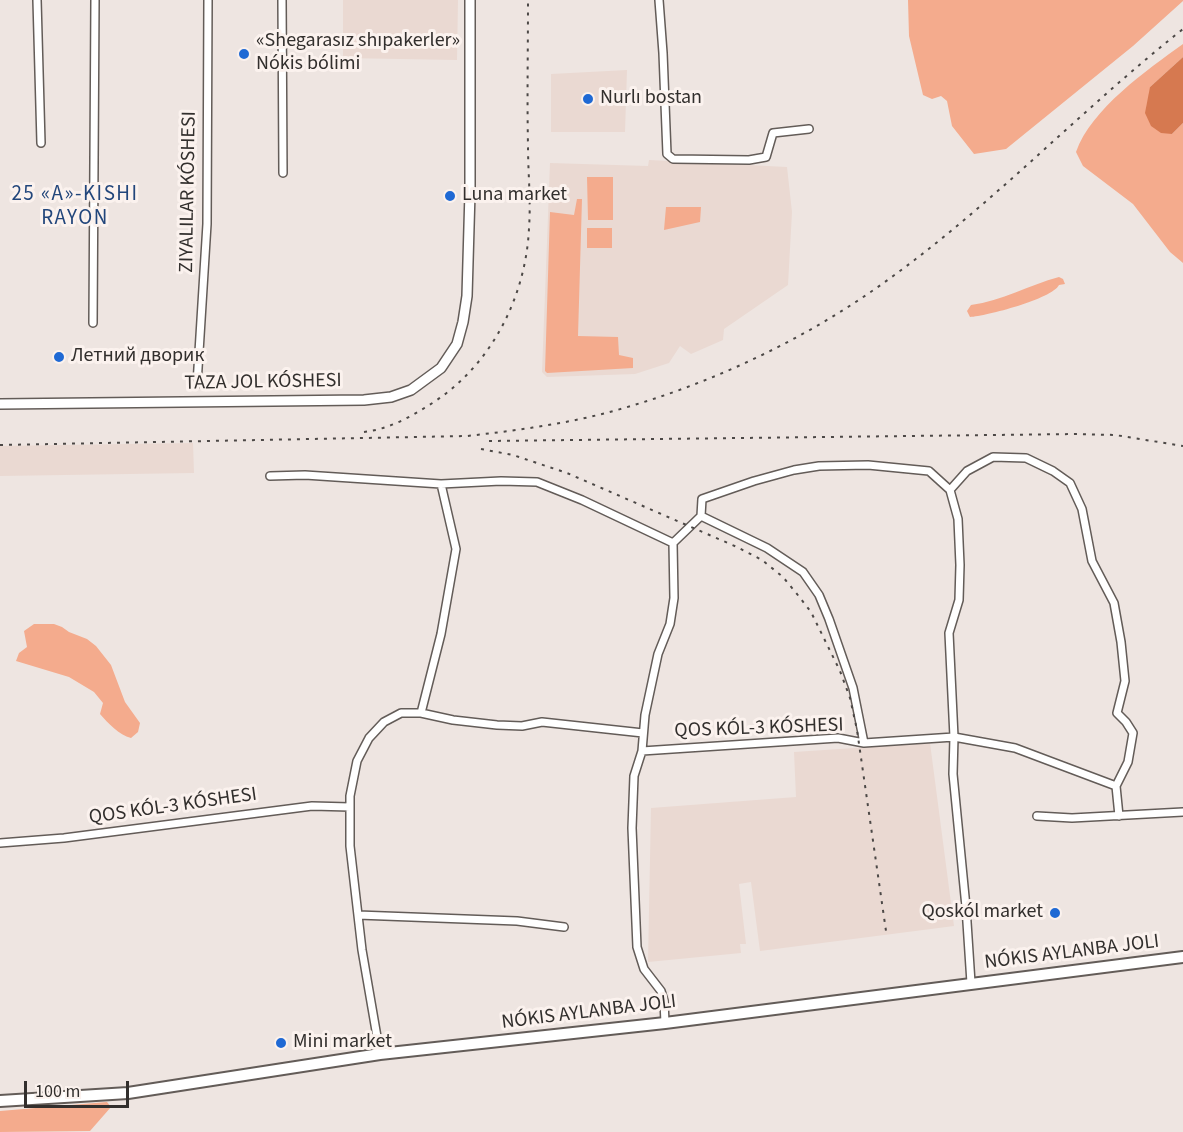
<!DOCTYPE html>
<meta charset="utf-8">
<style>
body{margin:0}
#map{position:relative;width:1183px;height:1132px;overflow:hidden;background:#eee5e1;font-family:"Source Sans 3",sans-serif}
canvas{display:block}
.scale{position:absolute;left:24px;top:1081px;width:105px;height:27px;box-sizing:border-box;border:3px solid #322f2d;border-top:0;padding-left:8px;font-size:18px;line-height:21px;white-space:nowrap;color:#322f2d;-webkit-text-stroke:4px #fbf2ee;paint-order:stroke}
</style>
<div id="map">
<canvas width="1183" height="1132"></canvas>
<div class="scale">100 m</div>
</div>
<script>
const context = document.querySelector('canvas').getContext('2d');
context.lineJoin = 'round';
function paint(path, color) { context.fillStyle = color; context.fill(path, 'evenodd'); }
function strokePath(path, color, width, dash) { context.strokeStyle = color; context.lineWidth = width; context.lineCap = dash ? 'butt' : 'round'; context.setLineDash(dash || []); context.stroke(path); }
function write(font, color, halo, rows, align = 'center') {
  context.font = font + ' "Source Sans 3",sans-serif'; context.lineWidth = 6; context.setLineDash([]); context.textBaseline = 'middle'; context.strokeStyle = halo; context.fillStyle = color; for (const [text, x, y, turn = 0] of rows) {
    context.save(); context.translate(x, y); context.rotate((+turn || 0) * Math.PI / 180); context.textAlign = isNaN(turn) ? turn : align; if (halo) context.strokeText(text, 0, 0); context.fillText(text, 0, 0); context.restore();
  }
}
const built = new Path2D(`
 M343,0H458L457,60L343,58Z
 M627,70L625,132H551V74Z
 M649,160L787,167L792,212L788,285L724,329L723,340L691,354L680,346L669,363L635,374L547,377L542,372L550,163L648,166Z
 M193,443L194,473L0,476V446Z
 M930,743L954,926L760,951L751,882L739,884L746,944H740L741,953L648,962L651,808L796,797L794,752Z`);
const green = new Path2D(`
 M908,0H1183V1L1133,46L1006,149L974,154L952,126L947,101L941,96L932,99L923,95L909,36Z
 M1183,44V57L1150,87L1172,134L1183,123V263L1170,252L1133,204L1083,166L1076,152C1091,109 1147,70 1183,44Z
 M587,177H613V220H588Z
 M577,199H582L578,336L618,337L619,355L633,358V368L547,373L545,371L550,212L574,215Z
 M666,207H701L700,222L664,230Z
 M587,228H612V248H587Z
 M1059,277L1063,279L1065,284L1059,285C1052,299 986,316 970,317L967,311L971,305C1002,301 1029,285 1059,277Z
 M34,624H54L62,627L69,632L87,639L96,646L111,665L125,702L140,723L138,732L131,738C119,735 108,723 100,714L103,703L94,692L69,677L16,661L19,653L27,647L24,631Z
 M107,1102L111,1107L90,1131L0,1132V1111Z`);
const water = new Path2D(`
 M1183,57V123L1172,134L1161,133L1151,126L1145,113L1150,87Z`);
const minor = new Path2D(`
 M37,0L41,143
 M282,0L283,173
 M659,0L663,53L667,154L673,159L749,160L766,157L773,133L809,129
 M93,323L95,0
 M197,384L207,224L208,0
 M270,476L305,475L441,484L501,481L537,482L582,500L673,543
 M950,490L967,471L993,457L1026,458L1053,471L1070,483L1082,509L1092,561L1114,603L1121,642L1125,681L1117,713L1126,722L1133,733L1128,762L1116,786L1119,816
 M701,516L767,548L803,572L819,595L829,619L853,688L864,743
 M673,543L701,516L702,499L754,481L794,470L819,466L868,465L929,471L950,490L958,519L960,565L959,600L949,633L954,737L1015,748L1116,786
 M421,713L441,634L456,549L441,484
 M642,751L838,738L864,743L954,737L953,774L966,907L971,983
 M1037,816L1072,818L1183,812
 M0,843L64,838L312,806L350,807
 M358,915L517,921L564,927
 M665,1023L664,1001L661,991L644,969L637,947L632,828L634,776L642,751L645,715L658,654L670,624L674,598L673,543
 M380,1054L362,950L350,846V796L357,761L369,738L384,722L401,713H421L453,720L497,725L522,726L542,722L643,733`);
const secondary = new Path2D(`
 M0,404L364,400L391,397L411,390L441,368L457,344L463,322L467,296L470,192V0`);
const primary = new Path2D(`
 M0,1101L128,1093L380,1054L665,1023L1183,957`);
const rail = new Path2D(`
 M364,432C390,429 412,416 434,402C492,364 526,296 529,228C531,201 528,173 528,146C527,97 528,49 528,0
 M489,441L1077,434L1115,435L1183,446
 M0,445L467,436C512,431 558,425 602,414C703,388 804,341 889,279C993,204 1082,109 1183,29
 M481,449L513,455L567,473L737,547L762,560L783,577L797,594L811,612L840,671L850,698L857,730L886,931`);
const markers = [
 [244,54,6,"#1f69d4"],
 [588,99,6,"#1f69d4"],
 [450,196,6,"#1f69d4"],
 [59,357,6,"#1f69d4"],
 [1055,913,6,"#1f69d4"],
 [281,1043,6,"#1f69d4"]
];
const poiNames = [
 ["«Shegarasız shıpakerler»",256,42],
 ["Nókis bólimi",256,65],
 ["Nurlı bostan",600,99],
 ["Luna market",462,196],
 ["Летний дворик",71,357],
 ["Qoskól market",1043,913,"right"],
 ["Mini market",293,1043]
];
const streetNames = [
 ["ZIYALILAR KÓSHESI",189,192,-89],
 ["TAZA JOL KÓSHESI",263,383,-1],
 ["QOS KÓL-3 KÓSHESI",759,729,-2],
 ["QOS KÓL-3 KÓSHESI",173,807,-8],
 ["NÓKIS AYLANBA JOLI",1072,953,-7],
 ["NÓKIS AYLANBA JOLI",589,1013,-7]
];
const neighbourhoodNames = [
 ["25 «A»-KISHI",75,195],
 ["RAYON",75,219]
];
paint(built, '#ead9d2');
paint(green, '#f4ab8d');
paint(water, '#d67950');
strokePath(minor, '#635c58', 10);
strokePath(secondary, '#635c58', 12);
strokePath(primary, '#635c58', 14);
strokePath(minor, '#fff', 7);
strokePath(secondary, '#fff', 9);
strokePath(primary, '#fff', 10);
strokePath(rail, '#4c4846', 2, [3, 6]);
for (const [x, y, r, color] of markers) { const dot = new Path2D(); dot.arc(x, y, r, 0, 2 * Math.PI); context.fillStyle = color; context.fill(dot); strokePath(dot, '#fbf2ee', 2); }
write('20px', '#322f2d', '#fbf2ee', poiNames, 'left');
write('20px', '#322f2d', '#fbf2ee', streetNames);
context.letterSpacing = '1.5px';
write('21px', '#22467b', '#fbf2ee', neighbourhoodNames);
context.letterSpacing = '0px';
</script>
